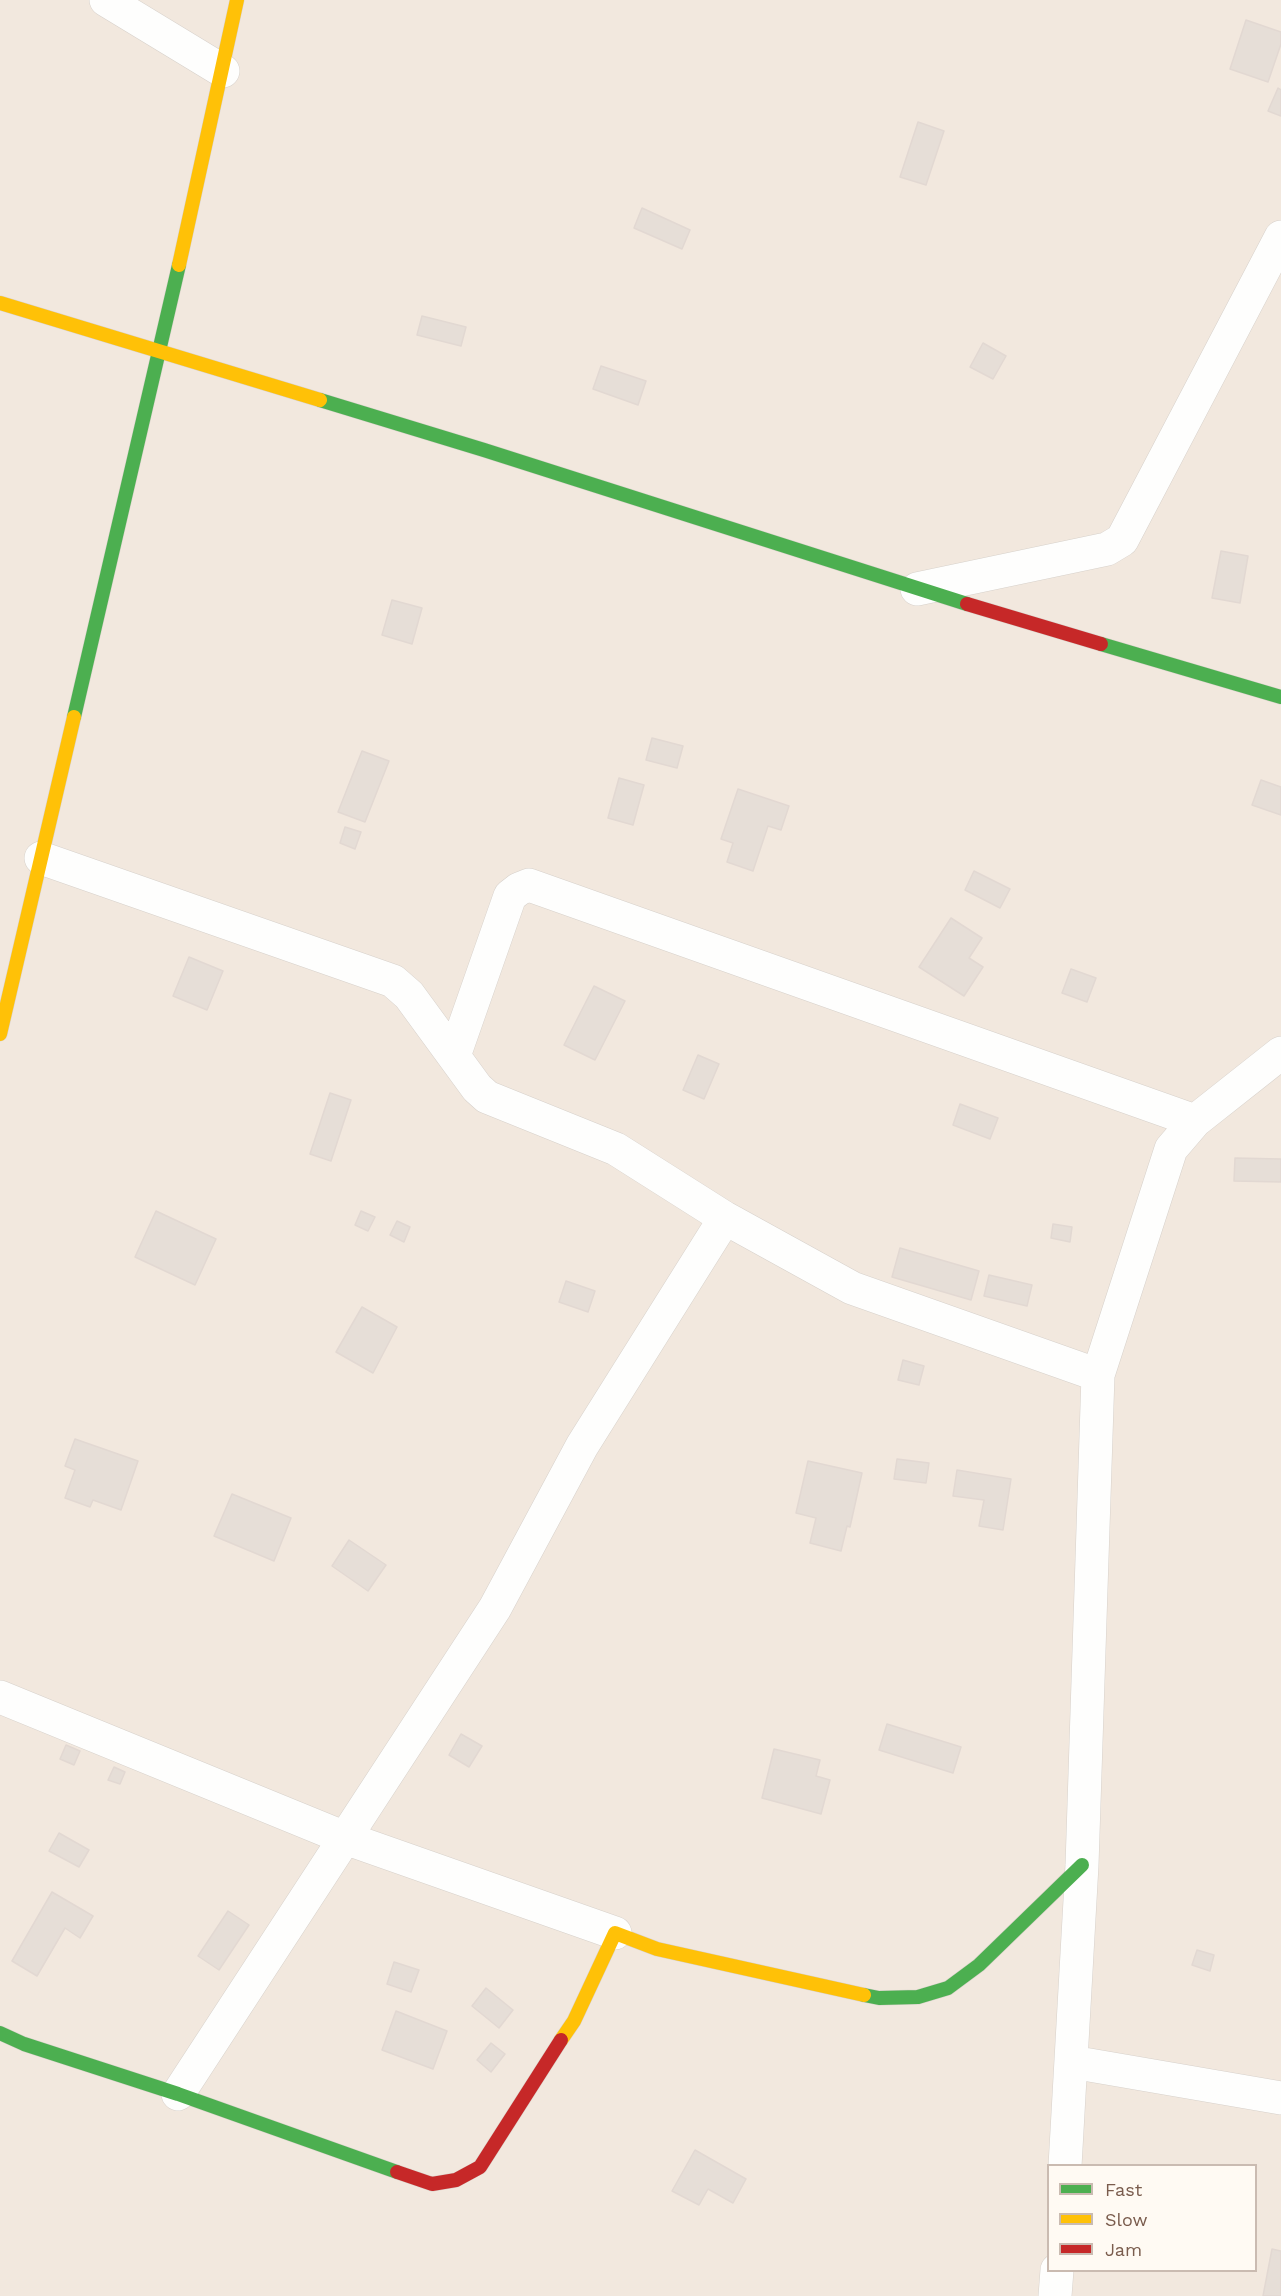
<!DOCTYPE html>
<style>
body{margin:0}
#map{position:relative;width:1281px;height:2296px;overflow:hidden;background:#f9f5f0;font-family:"Work Sans",sans-serif}
canvas{display:block}
.legend{position:absolute;left:1047px;top:2164px;width:210px;height:108px;box-sizing:border-box;background:#fffaf3;border:2px solid #cabbb1;margin:0;padding:8px 10px;list-style:none;font-size:18px;color:#7a5c4d}
.legend li{display:flex;align-items:center;gap:12px;height:30px}
.legend b{width:30px;border:2px solid #cabbb1}
</style>
<div id="map">
<canvas width="1281" height="2296"></canvas>
<ul class="legend">
<li><b style="height:8px;background:#4caf50"></b>Fast</li>
<li><b style="height:8px;background:#ffc107"></b>Slow</li>
<li><b style="height:8px;background:#c62828"></b>Jam</li>
</ul>
</div>
<script>
const context = document.querySelector('canvas').getContext('2d');
context.lineJoin = 'round';
function paint(path, color) { context.fillStyle = color; context.fill(path, 'evenodd'); }
function strokePath(path, color, width, dash) { context.strokeStyle = color; context.lineWidth = width; context.lineCap = dash ? 'butt' : 'round'; context.setLineDash(dash || []); context.stroke(path); }
const residential = new Path2D(`
 M0,0H1281V2296H0ZM1048,2166H1256V2270H1048Z`);
const building = new Path2D(`
 M1246,20L1281,32V44L1268,82L1230,69Z
 M1278,88L1281,90V116L1268,111Z
 M918,122L944,131L926,185L900,177Z
 M642,208L690,230L682,249L634,228Z
 M422,316L466,327L461,346L417,335Z
 M983,343L1006,356L993,379L970,367Z
 M601,366L646,381L638,405L593,389Z
 M1221,551L1248,556L1240,603L1212,598Z
 M392,600L422,608L412,644L382,635Z
 M652,738L683,746L677,768L646,760Z
 M362,751L389,761L365,822L338,812Z
 M619,778L644,785L633,825L608,818Z
 M1261,780L1281,787V815L1252,805Z
 M738,789L789,806L781,830L768,826L753,871L727,862L733,843L721,839Z
 M345,827L361,832L355,849L340,843Z
 M974,871L1010,889L1000,908L965,890Z
 M951,918L982,938L969,958L983,967L964,996L919,967Z
 M189,957L223,971L207,1010L173,996Z
 M1071,969L1096,978L1087,1002L1062,993Z
 M594,986L625,1001L595,1060L564,1045Z
 M698,1055L719,1064L704,1099L683,1090Z
 M330,1093L351,1100L331,1161L310,1154Z
 M960,1104L998,1118L990,1139L953,1125Z
 M1235,1158L1281,1159V1182L1234,1181Z
 M156,1211L216,1239L195,1285L135,1257Z
 M361,1211L375,1217L368,1231L355,1225Z
 M397,1221L410,1227L404,1242L390,1235Z
 M1053,1224L1072,1227L1070,1242L1051,1238Z
 M900,1248L979,1271L971,1300L892,1277Z
 M989,1275L1032,1285L1027,1306L984,1296Z
 M566,1281L595,1291L588,1312L559,1302Z
 M362,1307L397,1327L373,1373L336,1352Z
 M903,1360L924,1366L919,1385L898,1380Z
 M75,1439L138,1461L121,1510L93,1500L90,1507L65,1498L75,1470L65,1466Z
 M897,1459L929,1463L926,1483L894,1479Z
 M808,1461L862,1473L850,1527L847,1526L841,1551L810,1543L816,1518L796,1513Z
 M957,1470L1011,1479L1003,1530L979,1526L984,1500L953,1496Z
 M232,1494L291,1518L274,1561L214,1536Z
 M349,1540L386,1565L368,1591L332,1566Z
 M887,1724L961,1747L953,1773L879,1750Z
 M461,1734L482,1746L469,1767L449,1755Z
 M66,1745L80,1751L74,1765L60,1759Z
 M774,1749L820,1760L816,1776L830,1780L821,1814L762,1798Z
 M114,1767L125,1772L120,1784L108,1780Z
 M59,1833L89,1850L79,1867L49,1851Z
 M52,1892L93,1916L80,1938L65,1928L37,1976L12,1961Z
 M228,1911L249,1925L219,1970L198,1956Z
 M1197,1950L1214,1955L1210,1971L1192,1965Z
 M394,1962L419,1970L411,1992L387,1984Z
 M486,1988L513,2010L499,2028L472,2006Z
 M396,2011L447,2031L433,2069L382,2050Z
 M491,2043L505,2054L491,2072L477,2060Z
 M695,2150L746,2179L733,2203L708,2189L699,2205L672,2191Z
 M1272,2249L1281,2251V2296H1263Z`);
const street = new Path2D(`
 M106,0L223,71
 M917,589L1107,549L1122,540L1281,237
 M41,858L393,981L409,995L477,1088L487,1097L616,1149L725,1218L852,1288L1098,1375
 M454,1056L510,896L519,889L529,885L1195,1121
 M0,1697L345,1838L615,1933
 M1072,2062L1281,2098
 M178,2094L495,1608L582,1446L725,1218
 M1065,2166L1082,1865L1098,1375L1171,1149L1195,1121L1281,1053
 M1055,2296L1057,2270`);
const fast = new Path2D(`
 M320,400L484,450L967,604
 M1101,644L1281,697
 M74,717L179,265
 M864,1995L879,1998L918,1997L948,1988L979,1965L1082,1865
 M0,2033L24,2044L178,2094L397,2172`);
const slow = new Path2D(`
 M179,265L237,0
 M0,303L320,400
 M0,1034L74,717
 M561,2040L574,2021L615,1933L657,1949L864,1995`);
const jam = new Path2D(`
 M967,604L1101,644
 M397,2172L432,2184L456,2180L480,2167L561,2040`);
paint(residential, '#f2e8de');
paint(building, '#e6ded7');
strokePath(building, '#e2d8d2', 1.5);
strokePath(street, '#d7d1cb', 34);
strokePath(fast, '#d9d2cb', 15);
strokePath(slow, '#d9d2cb', 15);
strokePath(jam, '#d9d2cb', 15);
strokePath(street, '#fefefd', 33);
strokePath(fast, '#4caf50', 14);
strokePath(slow, '#ffc107', 14);
strokePath(jam, '#c62828', 14);
</script>
